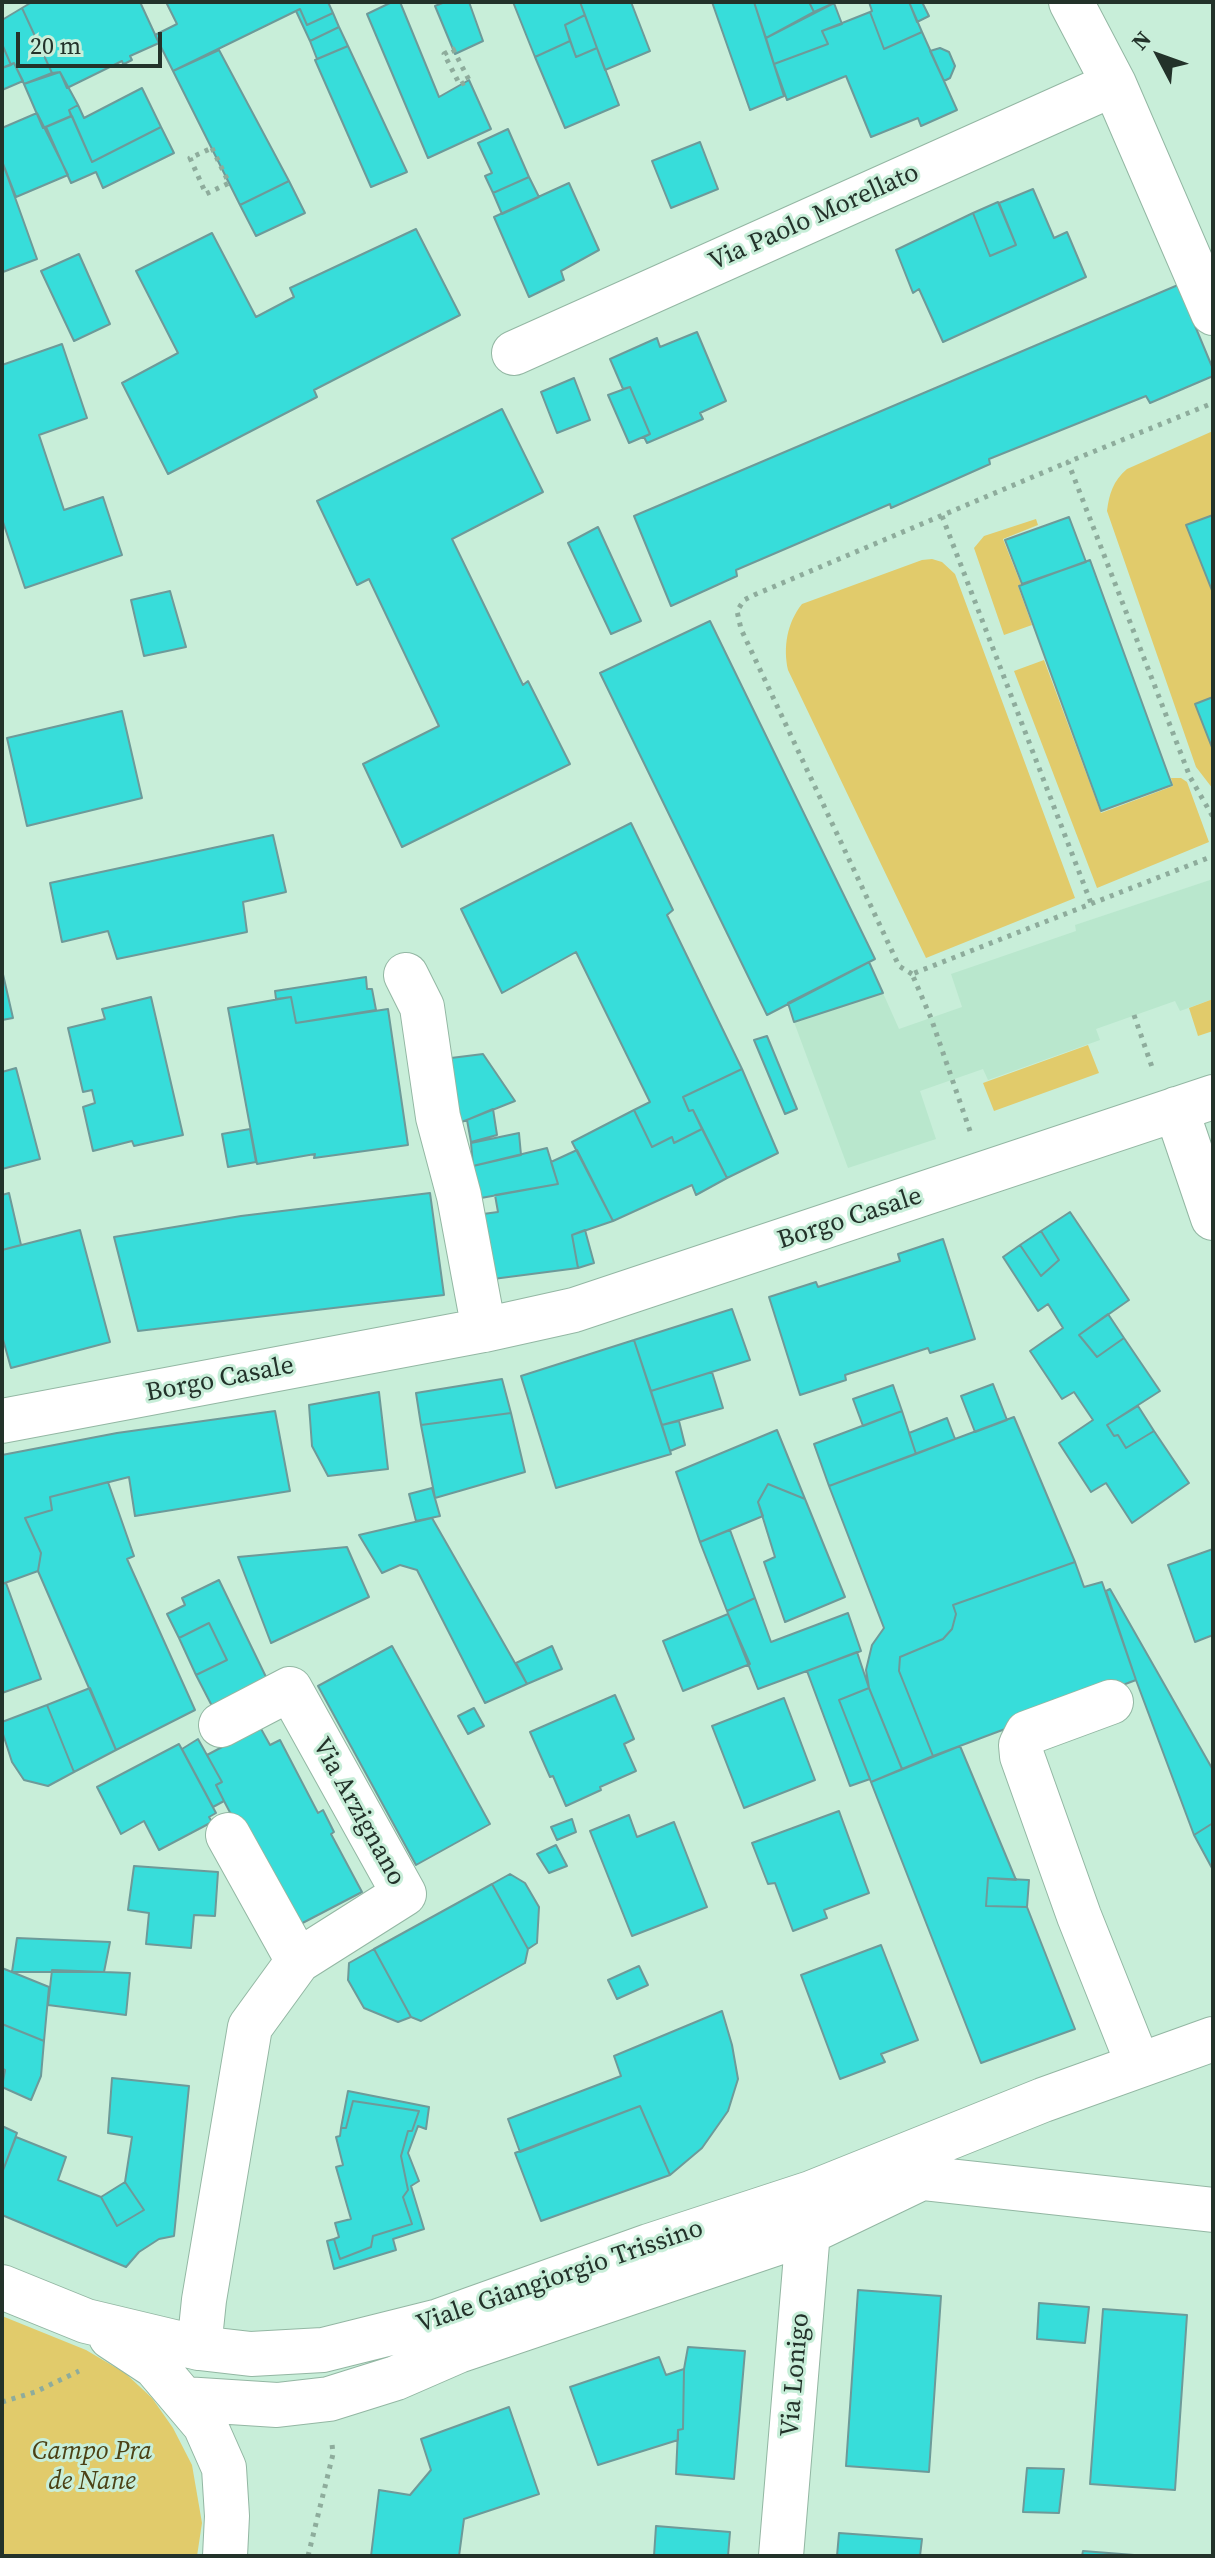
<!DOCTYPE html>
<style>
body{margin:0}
#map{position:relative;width:1215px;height:2558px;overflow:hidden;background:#c8eed9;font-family:"Source Serif 4",serif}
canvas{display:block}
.frame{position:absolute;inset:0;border:4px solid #23322a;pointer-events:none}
.north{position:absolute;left:1119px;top:16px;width:80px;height:80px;-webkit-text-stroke:6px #c8eed9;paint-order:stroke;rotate:311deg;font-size:22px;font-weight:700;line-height:32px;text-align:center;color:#23322a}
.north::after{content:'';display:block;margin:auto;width:28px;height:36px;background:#23322a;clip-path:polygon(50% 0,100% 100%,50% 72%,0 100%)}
.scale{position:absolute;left:16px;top:32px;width:146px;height:36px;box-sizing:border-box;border:4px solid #23322a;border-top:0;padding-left:10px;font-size:24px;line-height:28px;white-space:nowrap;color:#23322a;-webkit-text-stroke:6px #c8eed9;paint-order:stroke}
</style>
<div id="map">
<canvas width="1215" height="2558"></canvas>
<div class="frame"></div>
<div class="north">N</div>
<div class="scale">20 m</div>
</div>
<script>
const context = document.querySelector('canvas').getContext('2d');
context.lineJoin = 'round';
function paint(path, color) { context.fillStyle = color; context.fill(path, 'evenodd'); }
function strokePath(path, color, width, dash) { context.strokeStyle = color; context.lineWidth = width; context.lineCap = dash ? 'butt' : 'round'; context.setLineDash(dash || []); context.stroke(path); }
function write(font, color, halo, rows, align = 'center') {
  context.font = font + ' "Source Serif 4",serif'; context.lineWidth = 6; context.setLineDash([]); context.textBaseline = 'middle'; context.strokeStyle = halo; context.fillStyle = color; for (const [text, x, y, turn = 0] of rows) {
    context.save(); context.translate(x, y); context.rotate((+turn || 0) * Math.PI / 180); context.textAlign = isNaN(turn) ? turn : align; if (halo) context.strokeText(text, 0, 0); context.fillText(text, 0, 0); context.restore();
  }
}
const built = new Path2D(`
 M1213,879V999L1180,1011L1175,1001L1096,1029L1100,1040L988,1080L983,1069L920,1091L936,1139L848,1168L794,1022L883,993L899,1029L962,1007L951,974L1076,931L1075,925Z`);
const green = new Path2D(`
 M1213,431V789L1196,767L1107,511C1109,494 1113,481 1127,469Z
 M1036,519L1038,525L1003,539L1021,584L1018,586L1032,625L1004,635L974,548L984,536Z
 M932,559L942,562L955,574L1075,898L926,958L788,670C783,647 787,623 802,604L922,560Z
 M1044,660L1101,813L1173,786L1171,778H1181L1187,782L1209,842L1097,888L1014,671Z
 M1213,999V1031L1198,1036L1189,1008Z
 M1088,1045L1099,1073L994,1111L983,1083Z
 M2,2316L86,2350L125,2373L152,2398L173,2428L192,2465L202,2523L197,2556H2Z`);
const building = new Path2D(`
 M32,2H140L159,43L130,56L132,60L126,63L123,64L122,61L67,88L60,72L52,73L22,8Z
 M166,2H328L333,13L307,25L300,9L173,71L155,35L177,24Z
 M392,2H400L439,97L469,80L491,129L428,158L367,14Z
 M445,2H469L483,41L455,54L435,6Z
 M513,2H580L585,15L565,25L570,41L535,57Z
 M580,2H631L650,51L605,70Z
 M712,2H754L784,96L750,110Z
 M754,2H809L814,12L766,38Z
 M809,2H836L814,12Z
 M869,2H909L922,32L884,49L870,12L872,11Z
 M909,2H922L929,16L917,22Z
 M834,3L842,24L822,31L828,44L774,64L766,38Z
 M22,8L52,73L24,84L14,63L11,65L2,44V20Z
 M300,9L307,25L333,13L339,27L310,41L296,11Z
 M870,12L884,49L922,32L957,110L921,126L918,118L871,137L846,76L787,100L774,64L828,44L822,31Z
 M585,15L597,48L576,57L565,25Z
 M339,27L348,46L317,59L310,41Z
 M570,41L576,57L597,48L619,105L565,128L535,57Z
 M2,44L11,65L2,68Z
 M348,46L407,172L371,187L315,60Z
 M940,48L949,52L955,66L950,78L944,81L930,51Z
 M219,50L289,181L240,205L173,71Z
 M14,63L23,81L2,90V68Z
 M60,72L78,105L69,110L71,116L43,128L24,84Z
 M142,88L161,127L92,162L69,110L78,105L84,118Z
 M37,113L68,175L16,197L2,161V128Z
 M72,116L92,162L161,127L174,153L103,188L96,172L71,183L46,127Z
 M508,129L529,177L493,193L485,176L492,173L478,143Z
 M700,142L718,189L671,208L652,161Z
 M2,161L37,259L3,272L2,268Z
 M529,177L539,197L502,214L493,193Z
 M289,181L305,213L256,236L240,205Z
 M569,183L599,250L561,271L564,280L529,297L494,217Z
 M1033,189L1054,238L1067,232L1086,277L943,342L919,289L913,293L896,250L973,213L990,256L1016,245L999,203Z
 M998,202L1016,245L990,256L973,213Z
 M416,229L460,315L314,390L317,397L168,474L122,383L178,353L136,271L212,233L256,317L294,297L290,288Z
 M79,254L110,324L74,341L41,271Z
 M1178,285L1213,369V376L1150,403L1146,396L989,459L990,464L891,508L890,504L736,570L737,576L671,606L634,516Z
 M697,332L726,401L700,413L703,419L647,443L644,437L650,434L630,387L623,389L610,359L657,338L660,347Z
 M62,344L87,418L39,435L64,510L103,497L122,555L25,588L2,519V365Z
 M574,378L590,420L557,433L541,392Z
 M630,387L650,434L629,443L608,395Z
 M502,409L543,492L452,539L523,685L528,681L570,764L402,847L363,764L439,726L369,579L357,585L317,501Z
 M1213,515V593L1186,525Z
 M1069,517L1086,562L1022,584L1005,540Z
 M598,527L641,621L611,634L568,543Z
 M1090,560L1172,785L1101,811L1019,586Z
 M170,591L186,647L144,656L131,600Z
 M710,621L875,959L767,1015L600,673Z
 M1213,697V750L1195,704Z
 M122,711L142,798L27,826L7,738Z
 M631,823L673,910L667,915L742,1069L683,1097L689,1111L693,1110L702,1129L674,1143L672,1137L652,1147L634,1110L650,1102L576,952L502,993L461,909Z
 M273,835L286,892L243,902L247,932L117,959L108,931L62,942L50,883Z
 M869,962L883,993L794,1022L788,1003Z
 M2,970L13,1018L2,1020Z
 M366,977L367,989H372L376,1010L296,1023L291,997L276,999L275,991Z
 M151,997L183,1135L134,1146L132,1141L93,1151L83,1107L95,1103L92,1090L83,1092L68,1028L105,1019L102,1009Z
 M291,997L296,1023L388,1009L408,1145L314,1158L315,1154L257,1164L228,1008Z
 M767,1036L797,1109L785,1114L754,1040Z
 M483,1054L515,1101L454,1125L443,1059Z
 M16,1068L40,1159L2,1169V1072Z
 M742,1069L778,1153L727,1178L693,1110L689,1111L683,1097Z
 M493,1109L497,1135L471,1142L467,1120Z
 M634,1110L652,1147L672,1137L674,1143L702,1129L727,1178L696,1195L692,1185L613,1221L572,1142Z
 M250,1129L256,1162L228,1167L222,1134Z
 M519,1133L521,1155L473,1166L471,1143Z
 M547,1148L558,1184L481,1198L473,1166Z
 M577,1150L613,1221L572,1235L578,1268L493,1279L483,1214L498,1212L495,1195L558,1184L551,1162Z
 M9,1193L21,1245L2,1250V1195Z
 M430,1193L444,1295L138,1331L114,1237L241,1216Z
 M1070,1212L1129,1300L1079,1335L1097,1357L1124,1338L1160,1391L1107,1425L1114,1436L1118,1435L1126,1448L1154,1431L1189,1483L1132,1523L1106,1483L1091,1492L1059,1443L1093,1420L1074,1392L1062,1399L1030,1351L1063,1328L1048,1304L1038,1311L1003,1257L1020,1245L1041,1276L1059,1260L1041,1231Z
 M80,1230L110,1342L11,1368L2,1336V1250Z
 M585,1230L594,1263L578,1268L572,1235Z
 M1041,1231L1059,1260L1041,1276L1020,1245Z
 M943,1239L975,1339L930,1353L928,1348L845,1375L846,1380L800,1395L769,1297L816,1282L818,1287L900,1261L898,1254Z
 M732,1309L750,1360L651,1391L634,1340Z
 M1108,1314L1124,1338L1097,1357L1079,1335Z
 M634,1340L671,1454L556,1488L521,1376Z
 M712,1372L723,1408L662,1425L651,1391Z
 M502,1379L511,1413L421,1425L416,1393Z
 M993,1384L1007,1420L975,1432L961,1396Z
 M893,1385L902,1411L863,1426L853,1399Z
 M379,1392L388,1469L328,1476L312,1446L309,1405Z
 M1138,1406L1154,1431L1126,1448L1118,1435L1114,1436L1107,1425Z
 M275,1411L290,1491L135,1516L129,1477L50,1497L52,1510L25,1518L41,1553L38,1571L2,1584V1455L117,1433Z
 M902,1411L916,1454L829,1486L814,1444Z
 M511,1413L525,1472L435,1498L421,1425Z
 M1014,1417L1075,1562L953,1605L956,1614L952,1629L943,1639L900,1657L899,1671L933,1756L902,1769L869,1688L866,1670L872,1645L884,1628L829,1486Z
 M947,1418L955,1439L916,1454L909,1433Z
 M679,1421L685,1445L670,1451L662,1425Z
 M777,1430L805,1499L768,1484L758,1502L763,1516L700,1542L676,1472Z
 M108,1482L134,1556L127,1559L195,1710L116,1750L38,1571L41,1553L25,1518L52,1510L50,1497Z
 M768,1484L805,1499L845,1597L785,1622L764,1562L775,1557L758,1502Z
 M432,1488L440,1516L416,1521L409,1494Z
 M432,1518L527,1684L485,1703L417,1570L400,1565L382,1573L359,1535Z
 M730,1530L755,1598L727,1611L700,1542Z
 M347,1547L369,1597L271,1643L238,1557Z
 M1213,1549V1635L1195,1642L1168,1565Z
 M1075,1562L1084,1587L1102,1582L1136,1680L933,1756L899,1671L900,1657L943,1639L952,1629L956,1614L953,1605Z
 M219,1580L267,1679L212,1706L196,1675L227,1660L209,1623L179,1638L167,1614L185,1605L182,1598Z
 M6,1583L41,1679L2,1693V1584Z
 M1110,1589L1213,1770V1823L1194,1835L1136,1680L1106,1591Z
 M755,1598L771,1642L848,1613L861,1651L758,1689L727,1611Z
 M728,1614L750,1664L683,1691L663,1641Z
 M209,1623L227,1660L196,1675L179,1638Z
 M392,1646L490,1824L416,1865L318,1686Z
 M552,1646L562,1669L527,1684L516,1663Z
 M857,1652L869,1688L839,1700L870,1779L850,1786L807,1671Z
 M90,1688L116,1750L74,1772L47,1705Z
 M869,1688L902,1769L871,1782L839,1700Z
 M615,1695L634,1739L624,1744L636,1771L600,1787L601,1790L566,1806L553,1776L550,1777L530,1732Z
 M784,1698L815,1780L744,1808L712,1726Z
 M47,1705L74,1772L48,1786L24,1780L12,1762L2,1731V1722Z
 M474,1708L484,1726L468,1734L458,1716Z
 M260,1727L270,1745L280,1740L318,1813L323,1810L334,1832L331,1834L362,1892L291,1929L224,1801L216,1785L222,1782L207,1755Z
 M198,1739L222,1782L216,1785L224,1801L213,1807L182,1749Z
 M179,1744L216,1813L209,1817L212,1822L159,1850L144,1821L121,1834L97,1787Z
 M960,1746L1016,1880L988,1878L986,1906L1027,1907L1075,2029L981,2063L871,1782Z
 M839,1811L869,1893L824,1910L827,1918L793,1931L775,1883L768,1884L752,1843Z
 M629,1815L637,1837L674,1822L707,1907L632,1936L590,1831Z
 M572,1819L576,1832L557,1840L551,1827Z
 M1213,1823V1870L1194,1835Z
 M556,1845L567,1866L549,1873L537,1854Z
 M134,1866L218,1872L215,1916L194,1915L191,1948L146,1944L149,1913L128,1910Z
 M510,1874L525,1883L539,1907L537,1943L528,1949L492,1884Z
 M988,1878L1029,1880L1027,1907L986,1906Z
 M492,1884L528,1949L525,1963L421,2021L411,2017L374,1949Z
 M17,1938L110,1942L104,1972H12Z
 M881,1945L918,2040L881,2054L885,2062L840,2079L801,1975Z
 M374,1949L411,2017L398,2022L364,2008L348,1980L349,1963Z
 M639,1966L648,1985L617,1999L608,1980Z
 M2,1968L49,1987L44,2041L2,2024Z
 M52,1970L130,1973L126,2015L48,2005Z
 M722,2011L732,2045L738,2079L728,2111L702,2148L670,2175L640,2106L520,2152L508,2119L621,2076L614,2056Z
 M2,2024L44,2041L41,2076L31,2100L2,2087L5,2070L2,2068Z
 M112,2078L189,2086L174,2236L159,2239L139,2252L126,2267L2,2215V2173L16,2137L66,2157L58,2180L101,2197L117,2226L144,2210L125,2182L132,2137L108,2133Z
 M348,2091L429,2107L426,2129L418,2126L408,2153L419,2181L411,2186L424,2229L393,2239L396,2250L334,2269L327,2241L334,2239L340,2259L371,2247L373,2236L412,2224L403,2197L408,2190L401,2156L408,2131H412L419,2111L353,2101L346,2128H341Z
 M353,2101L419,2111L412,2131H408L401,2156L408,2190L403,2197L412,2224L373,2236L371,2247L340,2259L334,2239L339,2237L335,2223L351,2219L336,2167L343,2165L336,2137L340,2136L341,2128H346Z
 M640,2106L670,2175L541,2221L515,2153Z
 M2,2126L17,2133L2,2173Z
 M125,2182L144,2210L117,2226L101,2197Z
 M858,2290L941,2296L929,2472L846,2466Z
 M1039,2303L1089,2307L1085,2343L1037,2339Z
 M1103,2309L1187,2315L1175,2490L1090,2484Z
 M688,2347L745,2351L734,2479L676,2474L678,2430L683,2429L684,2369Z
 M659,2357L666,2375L684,2369L683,2429L678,2430V2440L598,2465L570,2387Z
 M509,2407L539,2494L464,2519L459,2556H371L379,2490L410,2495L431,2470L421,2439Z
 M1027,2468L1064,2469L1059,2513L1023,2512Z
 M656,2526L730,2532L728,2556H654Z
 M839,2533L922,2539L920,2556H837Z
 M1083,2551L1147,2556H1082Z`);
const path = new Path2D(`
 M453,49L469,80L460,85L444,54Z
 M212,148L229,183L206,194L190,158Z
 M1208,405L1068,462L1190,777L1213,817
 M942,516L1091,903
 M912,974L899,966L741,629L737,611L744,600L754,595L1068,462
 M1134,1015L1152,1067
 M970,1131L931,1018L912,974L1213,856
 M2,2402L35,2392L79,2371
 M308,2556L333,2454L332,2444`);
const minor = new Path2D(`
 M1071,2L1114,84L1213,313
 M514,353L1114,84
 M406,975L422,1007L438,1117L459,1196L484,1330
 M1176,1109L1213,1218
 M2,1421L484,1330L574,1310L1213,1097
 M1111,1702L1027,1733L1021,1745L1022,1756L1079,1916L1138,2064
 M228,1835L298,1961
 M904,2176L1213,2210
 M2,2287L86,2321L199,2348L251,2354L323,2350L439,2321L649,2246L811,2193L1043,2100L1213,2039
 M111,2337L155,2366L205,2425L224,2468L227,2516L225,2556
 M199,2348L204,2300L250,2027L298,1961L404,1894L290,1689L221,1725
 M184,2399L277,2405L329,2399L396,2378L458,2351L807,2233L934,2172
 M781,2556L810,2207`);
const streetNames = [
 ["Via Paolo Morellato",814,218,-24],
 ["Borgo Casale",850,1219,-18],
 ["Borgo Casale",220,1380,-11],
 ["Via Arzignano",358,1812,61],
 ["Viale Giangiorgio Trissino",560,2277,-19],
 ["Via Lonigo",796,2375,-85]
];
const parkNames = [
 ["Campo Pra",92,2452],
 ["de Nane",92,2482]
];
paint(built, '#b9e7cd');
paint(green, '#e1cb6b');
paint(building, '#37ddda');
strokePath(building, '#6d9a99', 2);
strokePath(minor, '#93b7a3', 46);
strokePath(path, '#8eac9c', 5, [4, 6]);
strokePath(minor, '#fff', 44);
write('26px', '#23322a', '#c8eed9', streetNames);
write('italic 26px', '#4b4115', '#c8eed9', parkNames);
</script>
